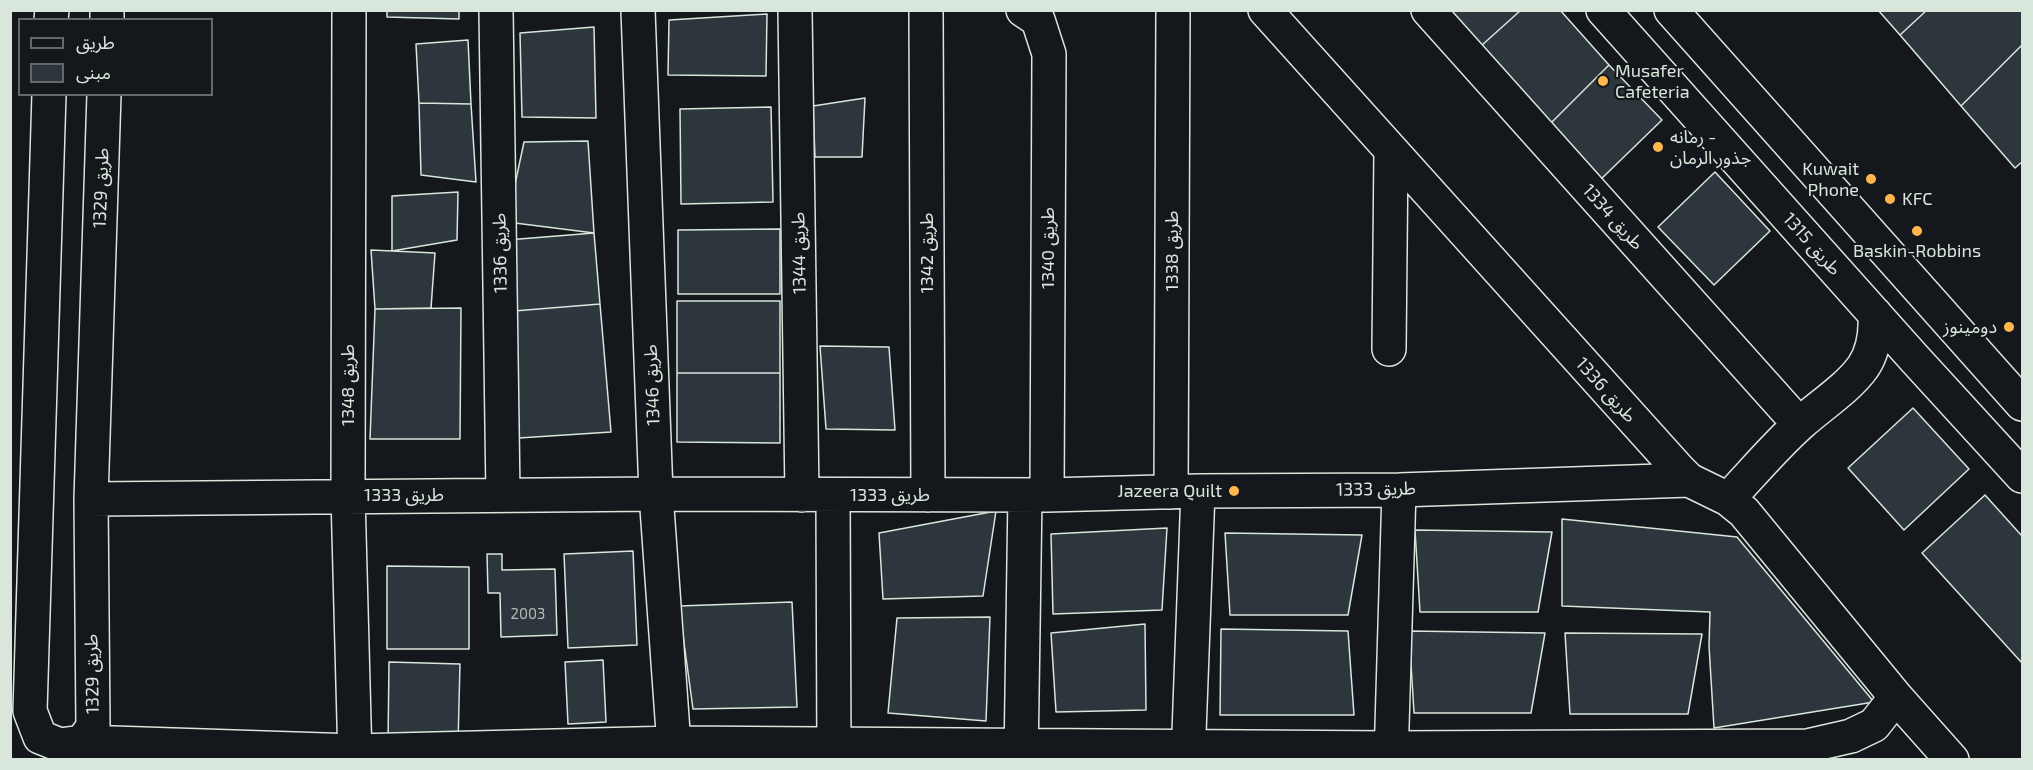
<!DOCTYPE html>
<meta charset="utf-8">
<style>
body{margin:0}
#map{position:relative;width:2033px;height:770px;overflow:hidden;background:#14181c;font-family:"Exo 2","Noto Sans Arabic",sans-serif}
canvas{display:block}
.frame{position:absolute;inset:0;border:12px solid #d8e6dc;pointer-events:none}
.legend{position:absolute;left:18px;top:18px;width:195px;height:78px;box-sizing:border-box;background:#14181c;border:2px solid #626a69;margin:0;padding:8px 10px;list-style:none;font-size:18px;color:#d8e6dc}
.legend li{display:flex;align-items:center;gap:12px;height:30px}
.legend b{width:30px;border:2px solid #626a69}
</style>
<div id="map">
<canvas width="2033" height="770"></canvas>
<div class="frame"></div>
<ul class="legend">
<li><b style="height:8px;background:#14181c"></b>طريق</li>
<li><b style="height:16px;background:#2c363c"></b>مبنى</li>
</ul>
</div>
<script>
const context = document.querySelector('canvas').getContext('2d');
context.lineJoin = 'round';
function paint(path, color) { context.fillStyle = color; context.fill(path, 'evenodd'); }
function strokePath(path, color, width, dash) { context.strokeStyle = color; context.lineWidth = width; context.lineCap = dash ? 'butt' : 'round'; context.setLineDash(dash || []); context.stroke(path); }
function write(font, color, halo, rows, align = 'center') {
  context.font = font + ' "Exo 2","Noto Sans Arabic",sans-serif'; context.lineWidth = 4.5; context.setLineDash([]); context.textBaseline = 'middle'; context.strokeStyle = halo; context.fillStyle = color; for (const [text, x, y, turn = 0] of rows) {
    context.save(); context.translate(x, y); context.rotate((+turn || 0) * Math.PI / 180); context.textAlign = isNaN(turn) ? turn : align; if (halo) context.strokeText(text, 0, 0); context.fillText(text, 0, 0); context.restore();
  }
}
const building = new Path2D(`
 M387,10H459V19L387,17Z
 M1447,10H1521L1481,46Z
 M1521,10H1560L1609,65L1546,128L1481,46Z
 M1878,10H1927L1900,35Z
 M1927,10H2022V45L1961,106L1900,35Z
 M767,14L766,76L668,75L669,20Z
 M594,27L596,118L522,117L520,33Z
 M468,40L471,104L419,103L416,44Z
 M2022,45V162L2015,168L1961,106Z
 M1609,65L1662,120L1597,183L1546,128Z
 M865,98L862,157H815L813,106Z
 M419,103L471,104L476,182L421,175Z
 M771,107L773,202L681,204L680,109Z
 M588,141L594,233L507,222L524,142Z
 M1715,172L1770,231L1714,285L1658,227Z
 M458,192L457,240L392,251V196Z
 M780,229V294H678V230Z
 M594,233L600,304L514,311L507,240Z
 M371,250L435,253L431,308L375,309Z
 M677,301H780V373H677Z
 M600,304L611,432L519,438L514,311Z
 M461,308L460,439H370L375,309Z
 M820,346L889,347L895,430L826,429Z
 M677,373H780V443L677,442Z
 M1913,408L1969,469L1904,530L1848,468Z
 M1985,495L2022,536V663L1922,553Z
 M996,511L983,596L883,599L879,533Z
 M1562,519L1737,537L1874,702L1714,728L1709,646L1710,612L1562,606Z
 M1167,528L1162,610L1053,614L1051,534Z
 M1415,530L1552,532L1538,612H1420Z
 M1225,533L1362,535L1348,615H1230Z
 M633,551L637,645L568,648L564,554Z
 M487,554H502V570L555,569L557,635L501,637L500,593H488Z
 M387,566L469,567V649H387Z
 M792,602L797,707L693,709L679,606Z
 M990,617L986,721L888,713L897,618Z
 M1145,624L1146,710L1056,712L1051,633Z
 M1221,629L1348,631L1354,715H1220Z
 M1409,631L1545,633L1531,713H1414Z
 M1565,633L1702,634L1688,714H1570Z
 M603,660L606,722L568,724L565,662Z
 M389,662L460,664L458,744L388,743Z`);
const minor = new Path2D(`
 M349,10L348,495L355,760
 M496,10L503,495
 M638,10L656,494L675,760
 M795,10L802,495
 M926,10L928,495
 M1023,10L1038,20L1049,54L1047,495
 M1265,10L1680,471L1689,480L1728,499L1744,512L1896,697L1952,760
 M1428,10L1799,424
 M1603,10L1914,358L2022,476
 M1671,10L2022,404
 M51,20L52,10
 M107,20V10
 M49,94L30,711L40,737L60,745L82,742L93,727L91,499L104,94
 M1389,349L1391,151
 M1171,492L1173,10
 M833,495L834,760
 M91,499L656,494L1047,495L1198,491L1399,490L1689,480
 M1728,499C1752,474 1775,446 1801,423C1821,405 1847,389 1863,367C1874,351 1876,333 1875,314
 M82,742L355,751L675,743L1391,748L1807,746L1851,736L1874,725L1896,697
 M1021,760L1025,495
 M1188,760L1198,491
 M1391,760L1399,490`);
const markers = [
 [1603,81,6,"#ffb74d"],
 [1658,147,6,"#ffb74d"],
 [1871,179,6,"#ffb74d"],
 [1890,199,6,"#ffb74d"],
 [1917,231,6,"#ffb74d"],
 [2009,327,6,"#ffb74d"],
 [1234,491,6,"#ffb74d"]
];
const numberNames = [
 ["2003",528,614]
];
const poiNames = [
 ["Musafer",1615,71],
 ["Cafeteria",1615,92],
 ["رمانه -",1670,137],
 ["جذور الرمان",1670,158],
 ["Kuwait",1859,169,"right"],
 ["Phone",1859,190,"right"],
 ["KFC",1902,199],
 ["Baskin-Robbins",1917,251,"center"],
 ["دومينوز",1997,327,"right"],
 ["Jazeera Quilt",1222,491,"right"]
];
const streetNames = [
 ["طريق 1329",101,188,-88],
 ["طريق 1334",1613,217,48],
 ["طريق 1315",1812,244,48],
 ["طريق 1340",1048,248,-90],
 ["طريق 1338",1172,251,-90],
 ["طريق 1336",500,253,-91],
 ["طريق 1344",799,253,-91],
 ["طريق 1342",927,253,-90],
 ["طريق 1348",348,385,-90],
 ["طريق 1346",652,385,-92],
 ["طريق 1336",1606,390,48],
 ["طريق 1333",1376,489,-1],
 ["طريق 1333",404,495],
 ["طريق 1333",890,495],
 ["طريق 1329",92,674,-91]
];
paint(building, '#2c363c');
strokePath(building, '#d8e6dc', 1.5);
strokePath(minor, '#d8e6dc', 36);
strokePath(minor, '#14181c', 33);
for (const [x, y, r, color] of markers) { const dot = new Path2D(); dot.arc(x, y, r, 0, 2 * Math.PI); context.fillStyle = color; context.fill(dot); strokePath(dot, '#14181c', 2); }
write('15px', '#adbab4', null, numberNames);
write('18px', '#d8e6dc', '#14181c', poiNames, 'left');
write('18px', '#d8e6dc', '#14181c', streetNames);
</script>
